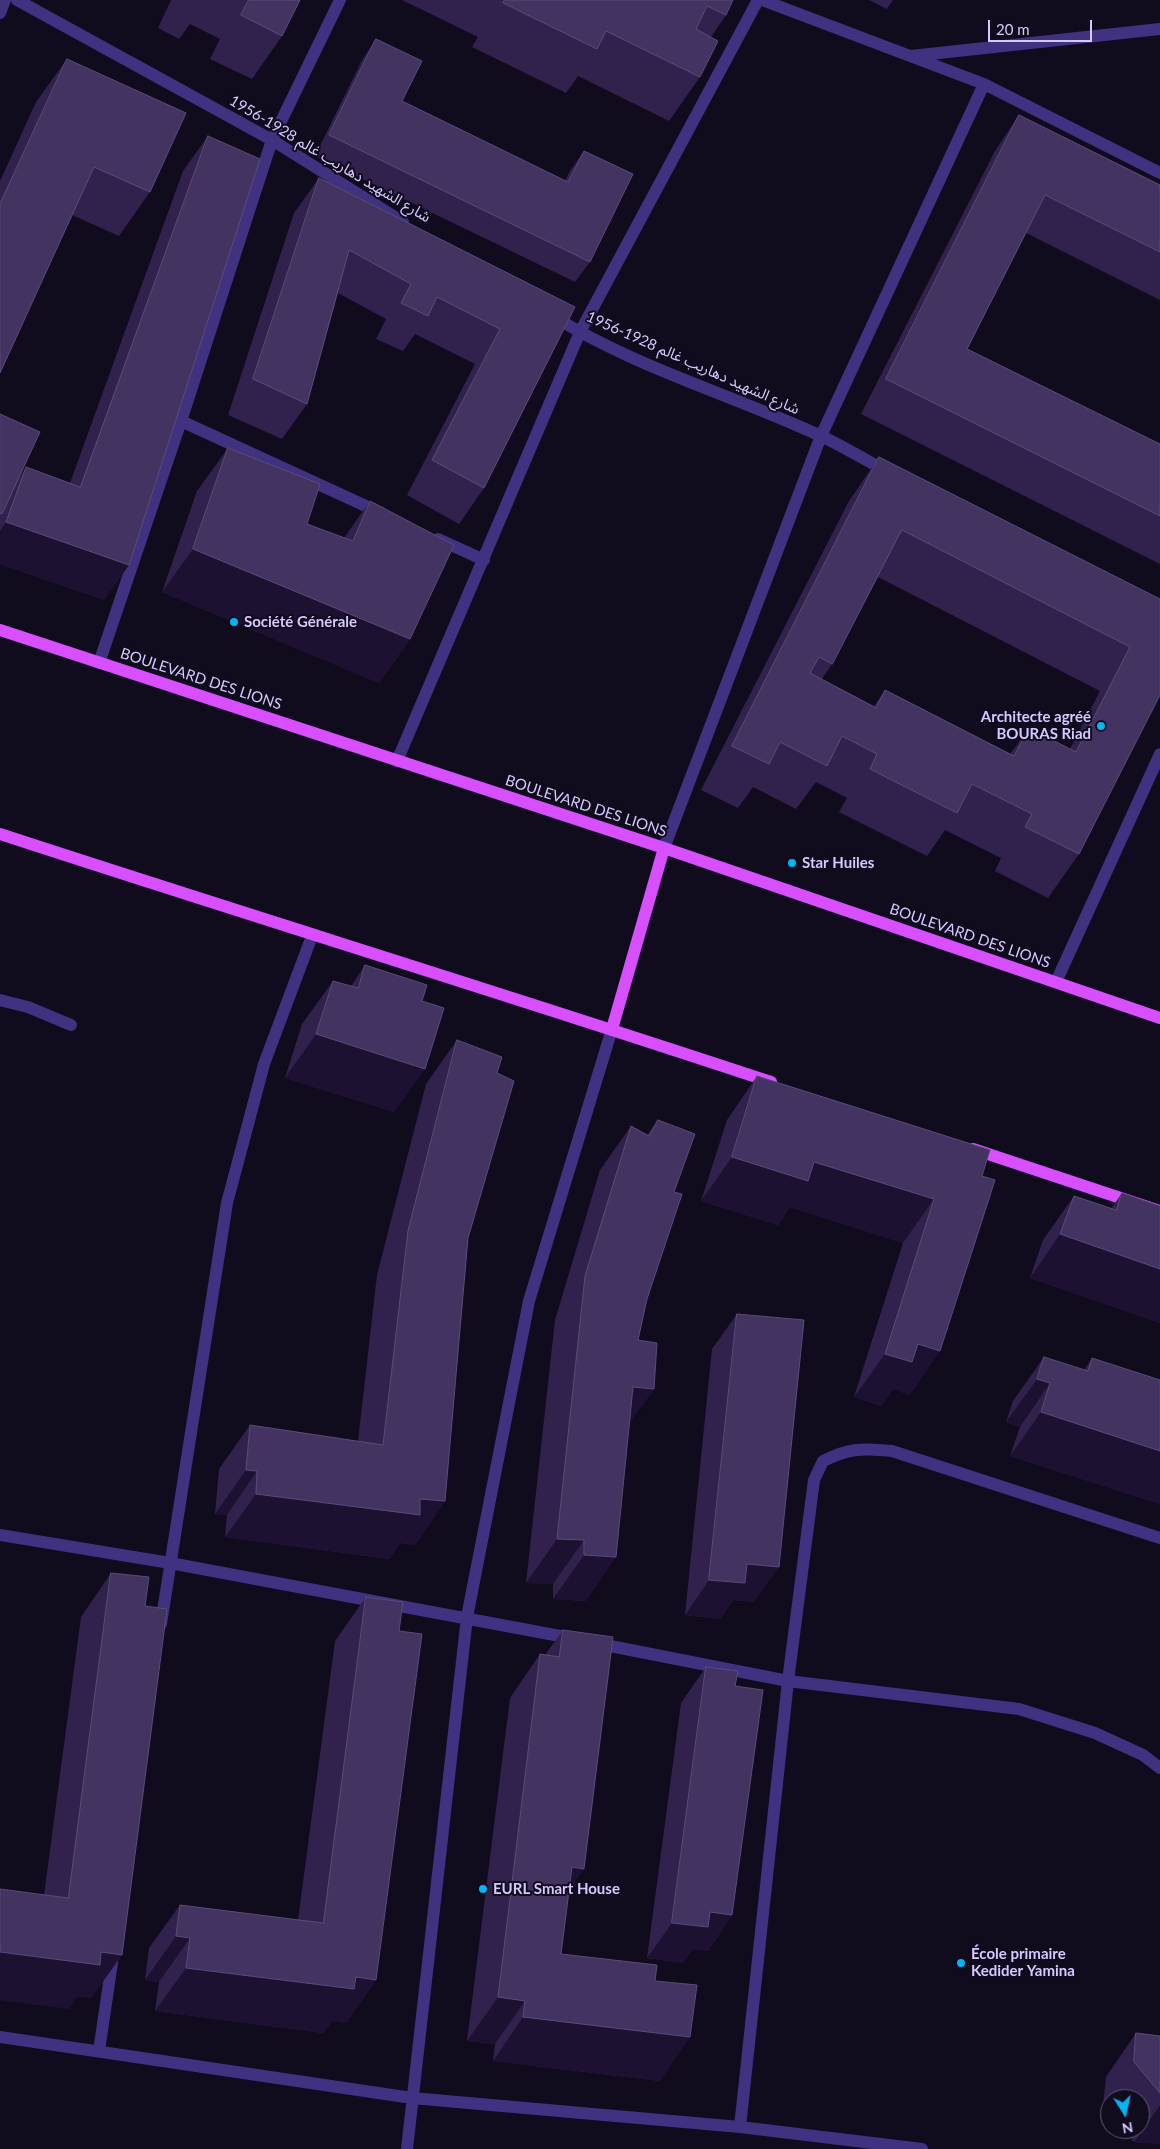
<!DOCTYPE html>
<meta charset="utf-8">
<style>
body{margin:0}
#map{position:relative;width:1160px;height:2149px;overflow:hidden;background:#110b1e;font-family:Lato,sans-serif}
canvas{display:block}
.north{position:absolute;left:1100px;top:2089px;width:50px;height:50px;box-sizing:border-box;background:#110b1e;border:1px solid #605778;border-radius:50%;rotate:170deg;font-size:14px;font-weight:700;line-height:20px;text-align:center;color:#d7c8ff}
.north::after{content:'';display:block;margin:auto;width:18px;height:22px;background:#00b5f3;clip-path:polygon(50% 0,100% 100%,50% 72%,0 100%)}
.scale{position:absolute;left:988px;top:20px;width:104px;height:22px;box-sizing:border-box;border:2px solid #d7c8ff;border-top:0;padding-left:6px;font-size:15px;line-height:18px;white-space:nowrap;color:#d7c8ff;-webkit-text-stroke:4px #110b1e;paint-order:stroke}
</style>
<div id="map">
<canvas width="1160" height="2149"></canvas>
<div class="north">N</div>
<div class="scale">20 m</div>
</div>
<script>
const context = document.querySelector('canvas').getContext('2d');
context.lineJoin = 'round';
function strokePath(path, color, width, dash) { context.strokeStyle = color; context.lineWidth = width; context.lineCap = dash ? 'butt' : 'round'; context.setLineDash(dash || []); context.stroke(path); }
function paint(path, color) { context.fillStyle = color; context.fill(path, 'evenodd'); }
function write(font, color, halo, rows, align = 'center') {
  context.font = font + ' Lato,"Noto Sans Arabic",sans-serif'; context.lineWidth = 4; context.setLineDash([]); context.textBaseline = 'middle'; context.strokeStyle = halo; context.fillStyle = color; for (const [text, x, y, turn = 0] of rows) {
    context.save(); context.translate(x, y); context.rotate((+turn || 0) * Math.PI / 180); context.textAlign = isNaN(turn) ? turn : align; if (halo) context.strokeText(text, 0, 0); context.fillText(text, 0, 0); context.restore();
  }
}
const minor = new Path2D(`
 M17,0L272,140L403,222
 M762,0L984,84L1160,173
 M0,13L5,0
 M911,56L1160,29
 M553,316C636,368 733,395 821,436C844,447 866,460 888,472
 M181,421L381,513
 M438,539L484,560
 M99,663L181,421L272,140L340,0
 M397,761L580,332L758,0
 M664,848L821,436L984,84
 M1056,982L1160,754
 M0,1000L28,1007L71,1025
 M0,1535L170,1563L576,1639
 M161,1624L227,1203L264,1064L312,936
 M595,1643L788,1681L1019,1709L1095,1733L1143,1755L1160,1768
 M0,2037L412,2098L740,2127L922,2149
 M99,2051L113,1956
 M740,2127L788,1681L814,1480L823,1461C849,1448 863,1448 892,1451L1160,1538
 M407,2149L467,1617L529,1301L612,1029`);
const major = new Path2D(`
 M0,630L664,848L1160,1018
 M0,834C257,918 515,997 771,1082
 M612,1029L664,848
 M973,1149L1160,1211`);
const wall = new Path2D(`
 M171,0H300L282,36L252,79L210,59L220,39L190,24L179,39L158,28Z
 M402,0H733L726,15L711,37L700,77L669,121L578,76L566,93L472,47L478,37Z
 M869,0H893L887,9Z
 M376,39L402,101L565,181L570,171L584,151L590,262L575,282L315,156L362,60Z
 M67,59L150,192L119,236L72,215L0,373V181L36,102Z
 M1019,115L1160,185V300L1026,233L967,349L1160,444V564L861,414L995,151Z
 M208,136L129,565L104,600L0,564V414L19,478L26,467L70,483L183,171Z
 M319,178L575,307L484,488L459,524L407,495L475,364L415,334L403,351L376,339L386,319L338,293L307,404L282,439L228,415L294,213Z
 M228,448L307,524L344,538L370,501L410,639L379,683L162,592L197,491Z
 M879,457L1160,599L1079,854L1048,898L995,871L1001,858L945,830L927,856L839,812L847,798L816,782L796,809L753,787L738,808L701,790L849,501ZM878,577L1100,691L1070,749L1029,728L1010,754L885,690L874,706L822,679L832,664Z
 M365,965L394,1112L285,1078L302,1024L333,981L351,986Z
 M457,1040L497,1073L468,1238L445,1501L415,1545L400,1543L389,1559L225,1537L227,1515L215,1514L219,1469L250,1425L358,1441L377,1275L426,1084Z
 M757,1076L990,1150L910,1395L893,1389L881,1406L854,1397L903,1243L790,1207L778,1225L701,1201L727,1120Z
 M658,1120L674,1192L647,1299L638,1340L654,1389L629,1423L586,1601L553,1599V1584L526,1583L555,1320L600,1170L631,1126L647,1135Z
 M1122,1193L1160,1206V1323L1030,1278L1043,1240L1074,1196L1111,1209Z
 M737,1314L754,1602L733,1600L720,1619L685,1615L712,1349Z
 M1044,1357L1084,1370L1092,1358L1160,1380V1504L1010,1456L1020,1427L1006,1422L1013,1401Z
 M111,1573L145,1606L122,1955L91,1998L77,1996L69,2009L44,1895L81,1617Z
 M366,1597L399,1631L376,1980L346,2023L332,2021L323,2033L155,2011L159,1982L145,1980L149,1948L180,1905L298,1920L335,1641Z
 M563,1630L569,1891L561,1954L655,1981L660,2081L493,2061L495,2044L467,2041L510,1698L540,1654L545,1655Z
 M706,1667L735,1686L732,1915L708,1951L693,1949L683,1963L647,1958L681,1703Z
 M1136,2033L1160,2036V2144L1134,2142L1123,2129H1140V2099H1110V2113L1103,2105L1106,2077Z`);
const shadedWall = new Path2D(`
 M6,522L129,565L104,600L0,564V531Z
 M193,549L410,639L379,683L162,592Z
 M316,1034L425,1069L394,1112L285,1078Z
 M732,1157L814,1162L934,1199L903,1243L790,1207L778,1225L701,1201Z
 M1060,1234L1160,1269V1323L1030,1278Z
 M918,1344L940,1351L910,1395L893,1389L881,1406L854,1397L885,1354Z
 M1037,1379L1050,1383L1020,1427L1006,1422Z
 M633,1387L654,1389L623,1432Z
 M1041,1412L1160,1451V1504L1010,1456Z
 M246,1470L257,1471L227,1515L215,1514Z
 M256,1494L420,1499L445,1501L415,1545L400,1543L389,1559L225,1537Z
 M557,1539L584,1540L553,1584L526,1583Z
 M584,1555L616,1557L586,1601L553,1599Z
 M747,1564L779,1567L754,1602L733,1600L720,1619L685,1615L709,1580Z
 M572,1867L584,1869L554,1913Z
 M710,1912L732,1915L708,1951L693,1949L683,1963L647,1958L672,1923Z
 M176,1936L190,1938L159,1982L145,1980Z
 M0,1952H101L122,1955L91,1998L77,1996L69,2009L0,2000Z
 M186,1968L356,1977L376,1980L346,2023L332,2021L323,2033L155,2011Z
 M498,1997L525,2001L495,2044L467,2041Z
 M523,2017L690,2037L660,2081L493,2061Z
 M1160,2105V2144L1134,2142Z`);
const building = new Path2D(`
 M249,0H300L282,36L241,15Z
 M505,0H733L726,15L707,6L696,29L718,41L700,77L606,31L597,49L503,3Z
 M376,39L422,61L402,101L568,182L584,151L633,174L590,262L329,135Z
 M67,59L186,113L150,192L94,167L0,373V204Z
 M1019,115L1160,185V252L1045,195L967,349L1160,444V516L886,379Z
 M208,136L260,159L129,565L6,522L26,467L80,487Z
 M319,178L575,307L484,488L432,460L500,329L437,297L428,316L401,303L411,284L349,250L307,404L253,379Z
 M0,414L40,432L2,514L0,513Z
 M228,448L320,484L307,524L353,541L370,501L454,545L410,639L193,549Z
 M879,457L1160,599V695L1079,854L1025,827L1032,814L972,784L957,813L870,769L877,754L842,736L827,766L780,742L769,764L732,746ZM902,530L1130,647L1076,752L1029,728L1014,756L885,690L876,708L810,673L819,657L832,664Z
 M365,965L427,985L422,1001L444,1008L425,1069L316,1034L333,981L358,988Z
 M457,1040L502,1057L497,1073L514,1081L468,1238L445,1501L420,1499V1515L256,1494L257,1471L246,1470L250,1425L383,1445L408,1231Z
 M757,1076L990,1150L982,1176L995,1180L940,1351L918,1344L912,1362L885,1354L934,1199L814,1162L808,1181L732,1157Z
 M658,1120L695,1134L674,1192L682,1194L647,1299L638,1340L657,1343L654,1389L633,1387L616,1557L584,1555V1540L557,1539L585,1276L631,1126L649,1136Z
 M1122,1193L1160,1206V1269L1060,1234L1074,1196L1116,1210Z
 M737,1314L804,1320L779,1567L747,1564L745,1583L709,1580Z
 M1044,1357L1088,1371L1092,1358L1160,1380V1451L1041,1412L1050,1383L1037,1379Z
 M111,1573L149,1577L145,1606L167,1609L122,1955L101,1952L100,1965L0,1952V1889L68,1898Z
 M366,1597L403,1602L399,1631L422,1634L376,1980L356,1977L354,1989L186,1968L190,1938L176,1936L180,1905L323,1923Z
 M563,1630L613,1637L584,1869L572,1867L561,1954L657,1965L655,1981L697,1985L690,2037L523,2017L525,2001L498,1997L540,1654L559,1657Z
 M706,1667L738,1671L735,1686L763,1690L732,1915L710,1912L708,1927L672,1923Z
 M1136,2033L1160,2036V2093L1134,2062Z`);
const markers = [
 [234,622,5,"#00b5f3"],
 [1101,726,5,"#00b5f3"],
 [792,863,5,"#00b5f3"],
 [483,1889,5,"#00b5f3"],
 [961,1963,5,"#00b5f3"]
];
const streetNames = [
 ["شارع الشهيد دهاريب غالم 1928-1956",330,159,31],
 ["شارع الشهيد دهاريب غالم 1928-1956",693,363,24],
 ["BOULEVARD DES LIONS",201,679,18],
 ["BOULEVARD DES LIONS",586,806,18],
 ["BOULEVARD DES LIONS",970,936,19]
];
const poiNames = [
 ["Société Générale",244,622],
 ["Architecte agréé",1091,717,"right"],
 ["BOURAS Riad",1091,734,"right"],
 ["Star Huiles",802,863],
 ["EURL Smart House",493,1889],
 ["École primaire",971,1954],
 ["Kedider Yamina",971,1971]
];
strokePath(minor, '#413281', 12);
strokePath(major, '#d84fff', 12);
paint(wall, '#31224d');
paint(shadedWall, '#1d1132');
paint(building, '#433360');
strokePath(building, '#5a4b79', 1);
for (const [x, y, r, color] of markers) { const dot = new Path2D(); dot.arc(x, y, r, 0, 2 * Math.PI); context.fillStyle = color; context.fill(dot); strokePath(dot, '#110b1e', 2); }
write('15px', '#d7c8ff', '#110b1e', streetNames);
write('bold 15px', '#d7c8ff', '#110b1e', poiNames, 'left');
</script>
